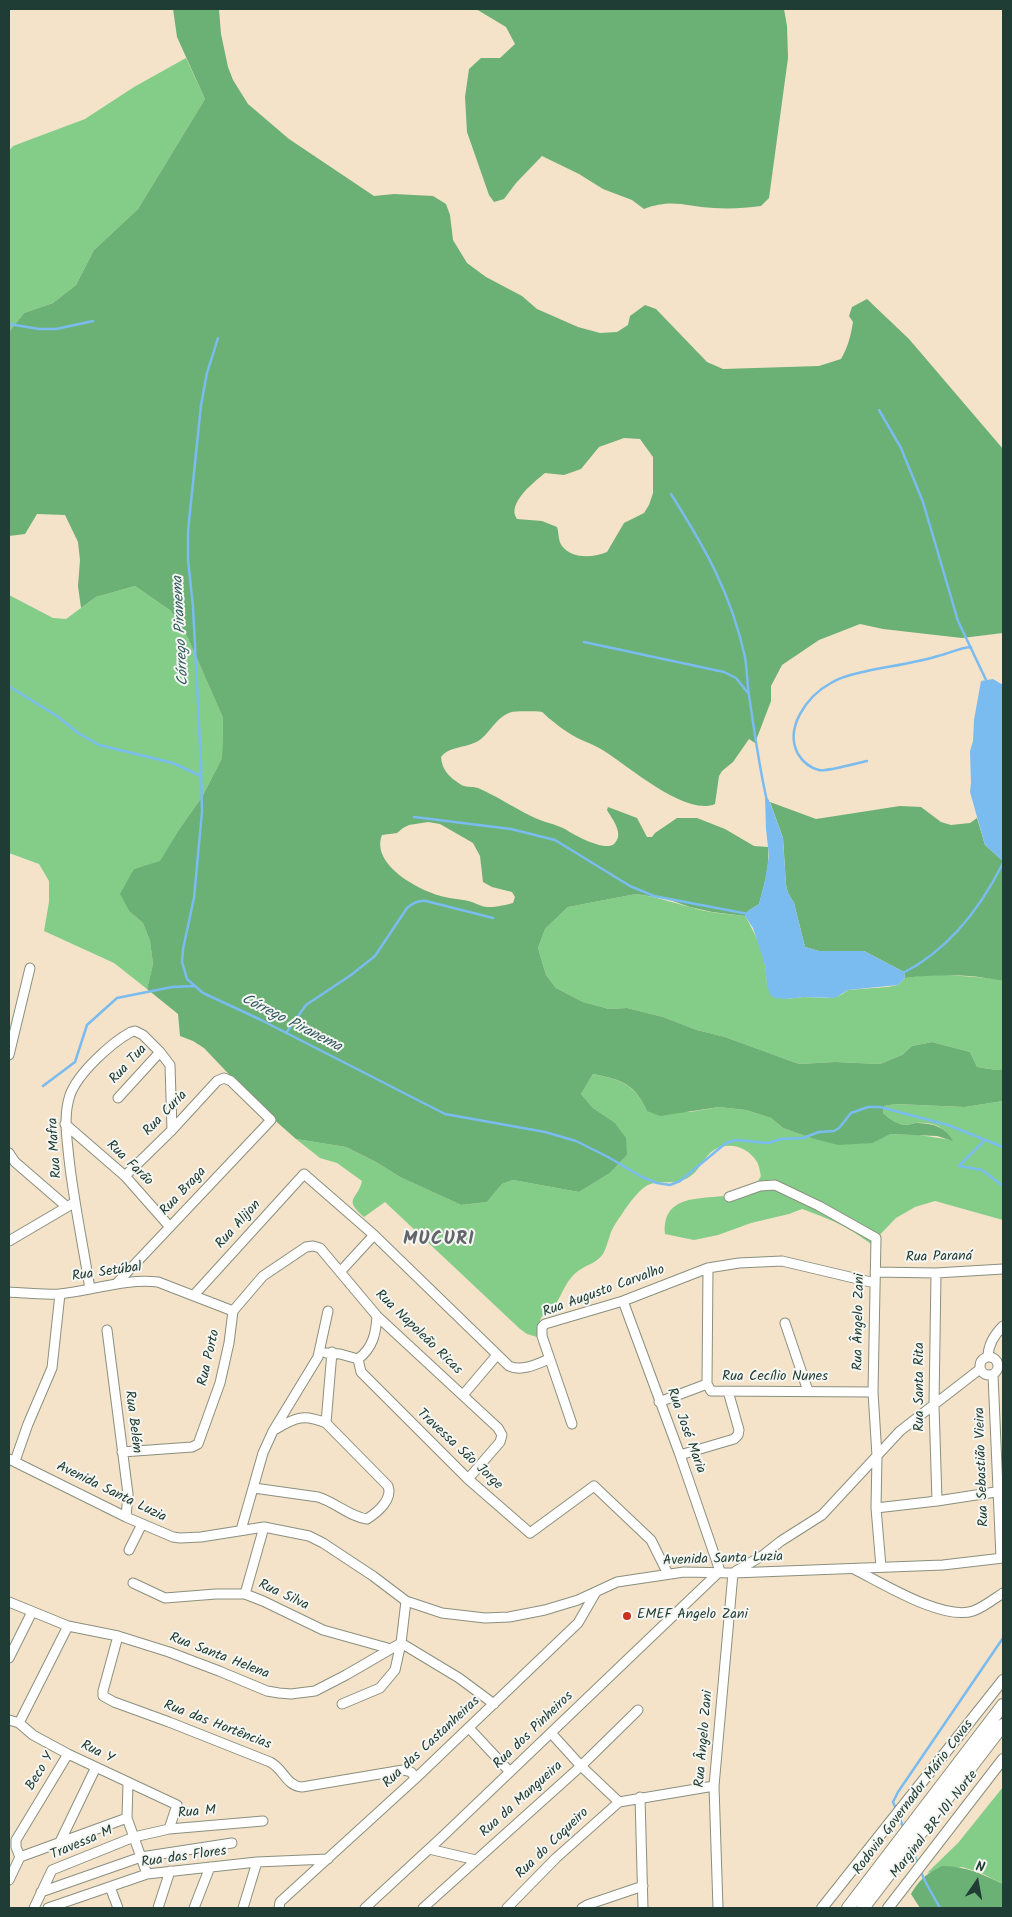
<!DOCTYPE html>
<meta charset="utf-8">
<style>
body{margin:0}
#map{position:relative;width:1012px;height:1917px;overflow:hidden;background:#f4e2c9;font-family:Kalam,sans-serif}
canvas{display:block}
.frame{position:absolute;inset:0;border:10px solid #1f3d34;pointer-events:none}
.north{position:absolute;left:952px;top:1857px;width:50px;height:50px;-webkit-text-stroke:4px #f6f6f2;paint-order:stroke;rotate:12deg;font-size:14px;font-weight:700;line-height:20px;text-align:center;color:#1f3d34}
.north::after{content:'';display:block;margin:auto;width:18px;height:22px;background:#1f3d34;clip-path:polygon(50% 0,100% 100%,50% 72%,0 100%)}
</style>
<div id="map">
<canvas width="1012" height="1917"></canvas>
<div class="frame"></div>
<div class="north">N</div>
</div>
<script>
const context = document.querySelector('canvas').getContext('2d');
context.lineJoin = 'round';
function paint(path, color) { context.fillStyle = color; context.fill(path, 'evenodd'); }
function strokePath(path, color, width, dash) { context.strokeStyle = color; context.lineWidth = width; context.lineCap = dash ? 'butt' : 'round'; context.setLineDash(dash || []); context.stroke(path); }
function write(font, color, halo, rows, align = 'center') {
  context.font = font + ' Kalam,sans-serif'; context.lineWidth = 4; context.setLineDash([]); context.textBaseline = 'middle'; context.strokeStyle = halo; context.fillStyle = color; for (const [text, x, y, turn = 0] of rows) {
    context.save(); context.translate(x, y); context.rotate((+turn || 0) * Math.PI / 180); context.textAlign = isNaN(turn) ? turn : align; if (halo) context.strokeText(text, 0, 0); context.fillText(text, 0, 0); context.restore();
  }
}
const green = new Path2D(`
 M186,58L205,99L138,209L94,250L76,285L53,303L24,313L9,332V151L13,146L85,119L134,87Z
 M135,586L171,611L188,638L223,718L222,758L202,797L180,828L160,862L134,869L130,912L143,923L150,941L153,964L147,989L114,963L44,931L49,902V881L39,864L9,853V595L53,618L66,619L96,597Z
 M636,894C656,897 671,902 690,907C708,913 726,914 745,916C757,936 767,960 767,984L786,999L803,997L829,998L841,995L848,990L887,987L898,985L905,978L935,974L988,978L1003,981V1069L996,1070L977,1067L970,1052L932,1042L912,1046L902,1055L880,1064L835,1062L799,1064L725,1037L697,1030L663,1017L627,1008L609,1009L583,1002L556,988L546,975L538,948L545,929L568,907Z
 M593,1074C621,1080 634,1083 647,1111L690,1112L719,1107L746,1110L771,1118L783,1128L811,1138L873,1143L889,1134L919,1135L952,1140C943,1125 932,1122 915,1123C911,1124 907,1125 903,1125C896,1123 888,1118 883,1113L884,1106L894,1104L965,1107L1003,1101V1220L935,1201L915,1207L896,1218L871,1244C847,1226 830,1219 802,1209L789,1214L751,1223L718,1235L694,1240L665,1234C661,1181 729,1208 754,1186C757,1184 759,1179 761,1176C760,1172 759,1165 757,1162C748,1147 729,1141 714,1150C704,1156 701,1168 692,1175C677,1187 662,1179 648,1185C636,1191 622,1214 614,1226C609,1234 608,1245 603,1254C597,1263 586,1265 578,1271C566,1280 563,1293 555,1305C551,1310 544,1313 541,1318C539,1323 538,1331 537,1337L527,1334L520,1329L385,1202L364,1217C342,1198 358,1200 362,1181L337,1163L320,1158L296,1139L346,1147L376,1162L400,1177L461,1205L487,1202L502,1184L513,1180L579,1192L610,1173L627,1155L614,1122L593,1108L581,1094Z
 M1003,1787V1884L979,1872L962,1867L927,1873L958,1843Z`);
const forest = new Path2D(`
 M173,9H219L221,34L228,67L233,80L248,104L289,139L374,196L394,194L433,196L446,204L450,215L453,240L467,263L486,277L522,296L537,309L578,327L600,333L617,332L628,325L630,316L645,305L656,309L707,362L723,369L819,366L841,359C848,347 851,335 853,322L849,316L852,307L867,299L909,339L1003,449V633L962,638L883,629L860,624L819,640L782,665L771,686V701L755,743L749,739L733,762L722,771L719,776L715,804C684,817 626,763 599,748C590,743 580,740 572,735C564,730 557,725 550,719C548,718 544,713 542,712C538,711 516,711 512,712C497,716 492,730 481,739C468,749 450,745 441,757C442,770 449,777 460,784C465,788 472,786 478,788C497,796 514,808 533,817C543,822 555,824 565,829C574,835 605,852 614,844C625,834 612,819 607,810L608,807L637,818L647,837H652L655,833L677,818H697L725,829L754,846L768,847C770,866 764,886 759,904L748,911L745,916L712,912L690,907L667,899L636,894L568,907L545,929L538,948L546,975L556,988L583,1002L609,1009L627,1008L663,1017L697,1030L725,1037L799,1064L835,1062L880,1064L902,1055L912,1046L932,1042L970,1052L977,1067L996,1070L1003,1069V1101L965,1107L895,1104L884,1106L883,1113C888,1118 896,1123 903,1125C907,1125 912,1124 915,1123C932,1123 945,1126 953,1141L937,1136L890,1134L873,1143L838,1145L811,1138L783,1128L771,1118L746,1110L719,1107L660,1116L647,1111C634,1083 622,1080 593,1074L581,1094L593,1108L614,1122L626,1138L627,1155L610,1173L579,1192L513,1180L502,1184L487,1202L461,1205L400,1177L376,1162L346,1147L296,1139L262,1109L204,1048L193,1041L180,1036L178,1014L147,989L153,964L150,941L143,923L130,912L120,894L134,869L160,861L180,828L202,797L222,758L223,718L188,638L171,611L135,586L96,597L81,608L78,586L80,560L78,542L65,515L37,514L25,534L9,536V332L24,313L53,303L76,285L94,250L138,209L205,99L177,37ZM624,438L640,439L653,457V493L649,505L644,513L624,523L607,552C593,558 572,559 562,546C558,541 559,533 557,527L542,521L517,519C506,504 534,482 545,473L564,475L581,469L599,447ZM428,822L440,824L473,843L480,856L483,882L492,887L512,892L515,897L513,903C506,905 489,909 482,906C478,905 475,903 472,902C463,899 453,899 445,897C421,892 370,865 382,835L397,833L403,828L409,825Z
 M476,9H784L787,26L788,58L769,198L761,206C746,208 730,209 714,208C686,207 673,198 644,209L632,200L603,189L579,174L542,156L516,183L504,199L494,202L489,195L467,132L465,97L469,69L481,58H500L515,44L506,27Z
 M770,802L816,819L900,806L921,807L941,822L951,825L970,823L977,818L985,845L1003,861V981C971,974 938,974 905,978L904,972L864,951H819L805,947L794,903L788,893L786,885L783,838Z
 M942,1866C969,1867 979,1873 1003,1884V1908H920L911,1894C920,1879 926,1874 942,1866Z`);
const water = new Path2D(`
 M993,679L1003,685V861L985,845L970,792L971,783L970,751L973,741L974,720L981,681Z
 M765,797L769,800L783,838L786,885L788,893L794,903L805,947L819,951H864L904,972L905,978L898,985L848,990L835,998L804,997L786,999L775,998L770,995L767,984L765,965L753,928L745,916L748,911L759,904L765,880L769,856L766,829Z`);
const stream = new Path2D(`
 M9,324L39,329H56L93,321
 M218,338L207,373L201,405L188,531V559L193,607L201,763L202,812L194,898L183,949L182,962L187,979L203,993L259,1019L445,1114L545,1132L576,1141L608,1157L642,1177L657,1183L670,1185L680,1181L726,1143L736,1140L768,1143L781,1139L803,1138L819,1132L834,1131L839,1128L851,1113L868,1107H880L948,1125L1003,1147
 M879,410L901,448L923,502L958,621L987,682
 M671,494C705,548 731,593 745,657C747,669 747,682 749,695C754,730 759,766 767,801
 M584,642L724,672L736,678L748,693
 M10,687L57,716L78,733L99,745L173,763L201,776
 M867,761C857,763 826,772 819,770C810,768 803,762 798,754C784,728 807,696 831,683C842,676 855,674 867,671C891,666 915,663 938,656C950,653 959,648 971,647
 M414,817L511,829L555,840L630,886L654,896L748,914
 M903,973C948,950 981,907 1003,863
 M286,1033L306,1005L351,975L375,956L407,908C413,903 419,900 426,901L493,918
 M43,1086L75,1062L87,1025L117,998L172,987L195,986
 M985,1140L959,1166L982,1170L1003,1186
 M896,1809L893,1802L898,1792L1003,1638
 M899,1816L903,1827
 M913,1851L918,1865
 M920,1870L926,1883L940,1908`);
const minor = new Path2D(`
 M9,1055L30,968
 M118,1098L160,1052
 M65,1124L125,1176L170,1227
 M9,1153L15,1162L67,1207
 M729,1197L760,1186L775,1185L819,1206L876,1238L873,1392L877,1456L876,1508L881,1567
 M9,1241L72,1204
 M708,1268L707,1384L711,1391L873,1392
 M340,1272L374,1235
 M875,1272L936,1273L1003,1269
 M936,1273L934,1405L937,1501
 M116,1284L271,1120L231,1081L224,1078L217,1081L172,1130L125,1176
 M90,1289C83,1245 74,1203 69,1159C67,1138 63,1116 70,1095C78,1073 111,1043 131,1032L135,1031L143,1035L160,1052L170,1065L172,1130
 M9,1292C25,1293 42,1295 59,1294C92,1291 125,1278 158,1282L233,1311
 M194,1295L304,1174L374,1235L509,1366C522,1372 537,1364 549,1359
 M377,1316C376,1333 373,1348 358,1359L361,1372L468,1479L530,1533L594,1486L651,1540L668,1574
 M785,1323L808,1391
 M107,1330L128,1494L126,1517
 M326,1353L340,1354L358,1359
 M980 1366a9 9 0 1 1 18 0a9 9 0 1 1-18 0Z
 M988,1357C988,1345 995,1334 1003,1326
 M993,1375L1001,1558
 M463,1395L497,1355
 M659,1402L707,1384
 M572,1424L542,1336V1327L545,1324L623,1301L708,1268L739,1263L782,1261L875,1283
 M276,1429C296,1417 304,1414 326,1423
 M122,1452L192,1447L198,1444L220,1383L229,1343L233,1311L263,1276L306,1247L313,1246L320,1248L377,1316L498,1428L502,1435L500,1442L468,1479
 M680,1455L734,1439L738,1435L739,1430L728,1391
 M9,1459L126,1517L173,1537L180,1538L201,1537L264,1527L309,1536L323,1543L373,1576L406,1601L442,1613L485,1618L509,1617L545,1610L578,1600L617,1582L684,1572L733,1573L943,1565L1003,1558
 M15,1461L28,1424L52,1368L60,1294
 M254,1488L318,1497C335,1502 350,1517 367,1519C378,1512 393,1499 388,1486L326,1423L332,1352
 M876,1508L937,1501L1002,1491
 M241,1530L263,1453L273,1431L318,1357L328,1311
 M129,1550L142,1524
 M854,1569C882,1583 943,1621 973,1611C984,1607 994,1599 1003,1593
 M736,1571L762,1556L781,1541L822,1515L900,1431L980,1369
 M133,1583L165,1598L216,1594H245L263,1601L323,1630L391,1649
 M245,1594L264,1527
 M9,1602L68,1626L118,1636L169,1652L219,1671L267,1691L279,1693L291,1694L315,1691L346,1675L401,1643L406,1601
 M118,1636L103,1691V1696L114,1702L169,1722L270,1762C284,1769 286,1786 302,1787L403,1770L411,1772L416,1778
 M9,1658L32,1612
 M342,1704L380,1688L395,1670L401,1643L459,1678L494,1704
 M9,1720L19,1723L33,1735L68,1754L177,1805L169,1829
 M19,1723L68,1626
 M469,1728L510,1772
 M551,1733L581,1766L619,1802
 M128,1783L127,1818L147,1874
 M640,1797L643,1908
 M59,1844L96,1767
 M429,1849L476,1860
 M20,1857L16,1847V1840L68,1754
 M9,1880L20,1857L127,1818
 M110,1887L118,1908
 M41,1892L141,1857L232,1843
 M34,1908L52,1870L134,1837L169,1829L263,1821
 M48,1908L147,1874L257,1862L328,1859
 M158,1908L170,1871
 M194,1908L210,1867
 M243,1908L257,1862
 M279,1908L280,1902L416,1778L578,1623L596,1592
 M365,1908L443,1836L720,1571L680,1455L623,1301
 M423,1908L581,1766L638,1710
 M507,1908L556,1858L619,1802L714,1786
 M582,1908L587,1905L643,1886
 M718,1908L714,1786L733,1573`);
const major = new Path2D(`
 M822,1908L1003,1680
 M888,1908L1003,1759`);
const highway = new Path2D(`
 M848,1908L1003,1705
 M863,1908L1003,1725`);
const markers = [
 [627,1616,5,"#c8321e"]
];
const streetNames = [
 ["Rua Tua",129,1065,-47],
 ["Rua Curia",166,1114,-46],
 ["Rua Mafra",56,1148,-94],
 ["Rua Farão",129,1164,44],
 ["Rua Braga",184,1192,-47],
 ["Rua Alijon",239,1225,-48],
 ["Rua Paraná",939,1258,-1],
 ["Rua Setúbal",107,1273,-8],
 ["Rua Augusto Carvalho",604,1292,-20],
 ["Rua Ângelo Zani",860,1322,-89],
 ["Rua Napoleão Ricas",418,1333,44],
 ["Rua Porto",210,1358,-77],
 ["Rua Cecílio Nunes",775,1378],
 ["Rua Santa Rita",921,1387,-90],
 ["Rua Belém",132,1422,83],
 ["Rua José Maria",685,1431,70],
 ["Travessa São Jorge",459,1450,43],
 ["Rua Sebastião Vieira",983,1467,-92],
 ["Avenida Santa Luzia",111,1493,26],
 ["Avenida Santa Luzia",723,1560,-2],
 ["Rua Silva",283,1596,25],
 ["Rua Santa Helena",219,1657,21],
 ["Rua das Hortências",217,1726,21],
 ["Rua dos Pinheiros",534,1731,-44],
 ["Rua Ângelo Zani",705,1739,-85],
 ["Rua das Castanheiras",432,1743,-43],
 ["Rua Y",97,1753,26],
 ["Beco Y",41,1772,-59],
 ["Rodovia Governador Mário Covas",914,1798,-53],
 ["Rua da Mangueira",522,1800,-42],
 ["Rua M",197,1813,-5],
 ["Marginal BR-101 Norte",935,1825,-52],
 ["Travessa M",82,1844,-23],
 ["Rua do Coqueiro",553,1844,-44],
 ["Rua das Flores",184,1858,-8]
];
const poiNames = [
 ["EMEF Angelo Zani",637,1616]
];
const waterNames = [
 ["Córrego Piranema",182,631,-93],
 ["Córrego Piranema",291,1024,27]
];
const districtNames = [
 ["MUCURI",439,1241]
];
paint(green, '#84cd89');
paint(forest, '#6bb075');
paint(water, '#7abcef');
strokePath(stream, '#7abcef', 2.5);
strokePath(minor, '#8a907e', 11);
strokePath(major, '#8a907e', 12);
strokePath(highway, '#8a907e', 14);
strokePath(minor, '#fff', 9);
strokePath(major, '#fff', 10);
strokePath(highway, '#fff', 12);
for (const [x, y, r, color] of markers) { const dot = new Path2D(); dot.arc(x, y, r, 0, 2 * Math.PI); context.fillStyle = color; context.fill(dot); strokePath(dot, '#f6f6f2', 2); }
write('14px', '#1f3d34', '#f6f6f2', streetNames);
write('14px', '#1f3d34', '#f6f6f2', poiNames, 'left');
write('italic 15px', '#365d63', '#f6f6f2', waterNames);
context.letterSpacing = '1px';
write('bold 19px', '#62646c', '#f6f6f2', districtNames);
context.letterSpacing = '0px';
</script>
